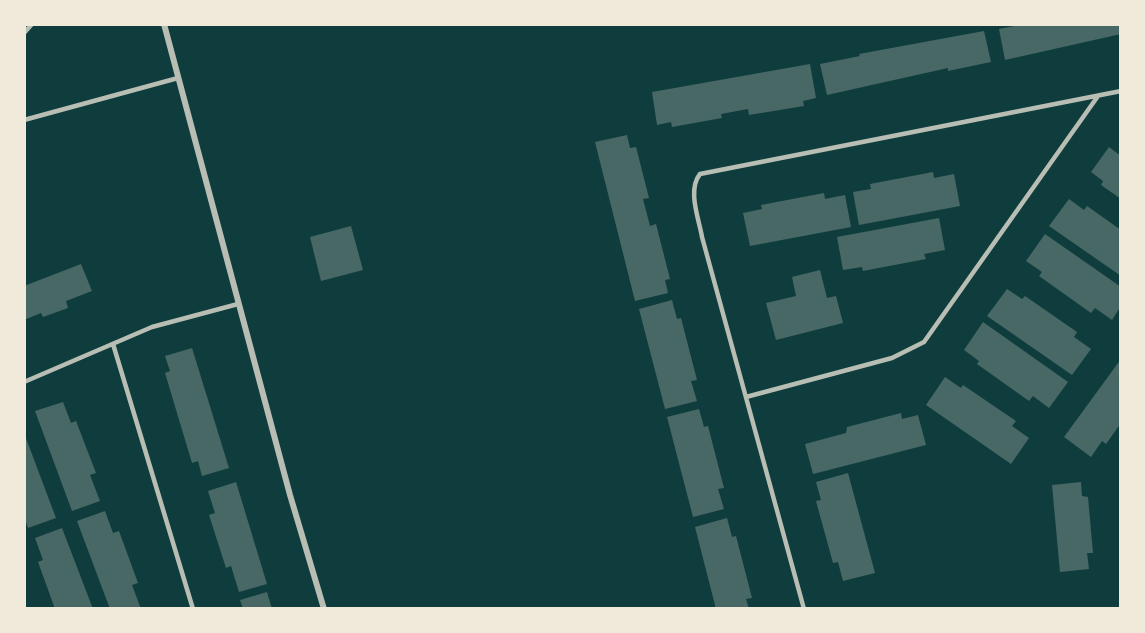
<!DOCTYPE html>
<style>
body{margin:0}
#map{position:relative;width:1145px;height:633px;overflow:hidden;background:#0f3d3e;font-family:Figtree,sans-serif}
canvas{display:block}
.frame{position:absolute;inset:0;border:26px solid #f1e9da;pointer-events:none}
</style>
<div id="map">
<canvas width="1145" height="633"></canvas>
<div class="frame"></div>
</div>
<script>
const context = document.querySelector('canvas').getContext('2d');
context.lineJoin = 'round';
function paint(path, color) { context.fillStyle = color; context.fill(path, 'evenodd'); }
function strokePath(path, color, width, dash) { context.strokeStyle = color; context.lineWidth = width; context.lineCap = dash ? 'butt' : 'round'; context.setLineDash(dash || []); context.stroke(path); }
const building = new Path2D(`
 M1025,24H1121V34L1005,60L999,29Z
 M984,31L991,62L948,71V68L827,95L820,64L860,56L859,54Z
 M810,64L816,98L803,101L804,106L749,115L748,109L721,114L722,118L672,127L671,122L657,125L652,92Z
 M627,135L630,148L636,147L649,198L643,199L650,226L656,224L670,279L665,280L668,293L635,301L595,142Z
 M1109,147L1121,156V199L1101,185L1103,181L1091,172Z
 M933,172L934,178L954,174L960,206L859,225L853,192L871,189L870,184Z
 M824,193L825,199L845,195L851,227L750,246L743,213L762,209L761,205Z
 M1069,199L1084,210L1087,206L1121,230V276L1049,226Z
 M939,218L945,250L924,254L926,259L863,271L862,267L843,270L837,237Z
 M351,226L363,270L321,281L310,237Z
 M1045,234L1121,287V306L1112,320L1095,308L1091,313L1039,276L1042,272L1026,261Z
 M81,264L92,291L66,301L68,308L43,317L41,313L24,320V286Z
 M820,270L827,298L836,296L843,323L776,340L766,303L796,296L792,277Z
 M1007,289L1022,299L1025,296L1077,332L1074,337L1091,349L1072,375L987,316Z
 M672,300L677,319L681,318L697,380L691,381L697,401L665,409L639,309Z
 M983,322L1068,382L1049,408L1033,396L1029,401L977,364L979,361L964,350Z
 M192,348L229,468L202,476L198,461L192,463L165,373L170,371L165,356Z
 M1121,359V423L1106,444L1102,441L1091,457L1064,437Z
 M945,377L961,388L963,385L1016,421L1012,426L1029,438L1011,464L926,405Z
 M63,402L71,423L76,421L96,473L90,475L100,501L72,511L35,411Z
 M699,409L704,427L708,426L724,488L718,489L724,509L693,517L667,417Z
 M901,413L902,419L918,415L926,445L813,474L805,444L846,433L847,427Z
 M24,433L56,518L28,528L24,516Z
 M848,473L875,573L843,581L838,562L833,563L816,501L821,500L816,482Z
 M236,482L267,584L239,592L231,566L226,568L209,515L215,513L208,491Z
 M1081,482L1082,496L1088,497L1093,553H1087L1089,569L1060,572L1052,485Z
 M105,511L113,533L119,531L138,583L132,585L141,609H110L77,521Z
 M727,518L732,537L736,536L752,598L746,599L749,609H716L695,527Z
 M62,528L93,609H55L38,562L43,560L35,538Z
 M267,592L272,609H243L240,600Z`);
const service = new Path2D(`
 M24,33L32,24
 M24,120L178,78
 M113,344L193,609
 M24,382L152,327L238,304
 M746,397L892,358L924,342L1098,96
 M804,609L702,237C699,219 687,190 700,174L1121,91`);
const minor = new Path2D(`
 M164,24L290,495L324,609`);
paint(building, '#486865');
strokePath(service, '#b8beb3', 4.5);
strokePath(minor, '#b8beb3', 6);
</script>
